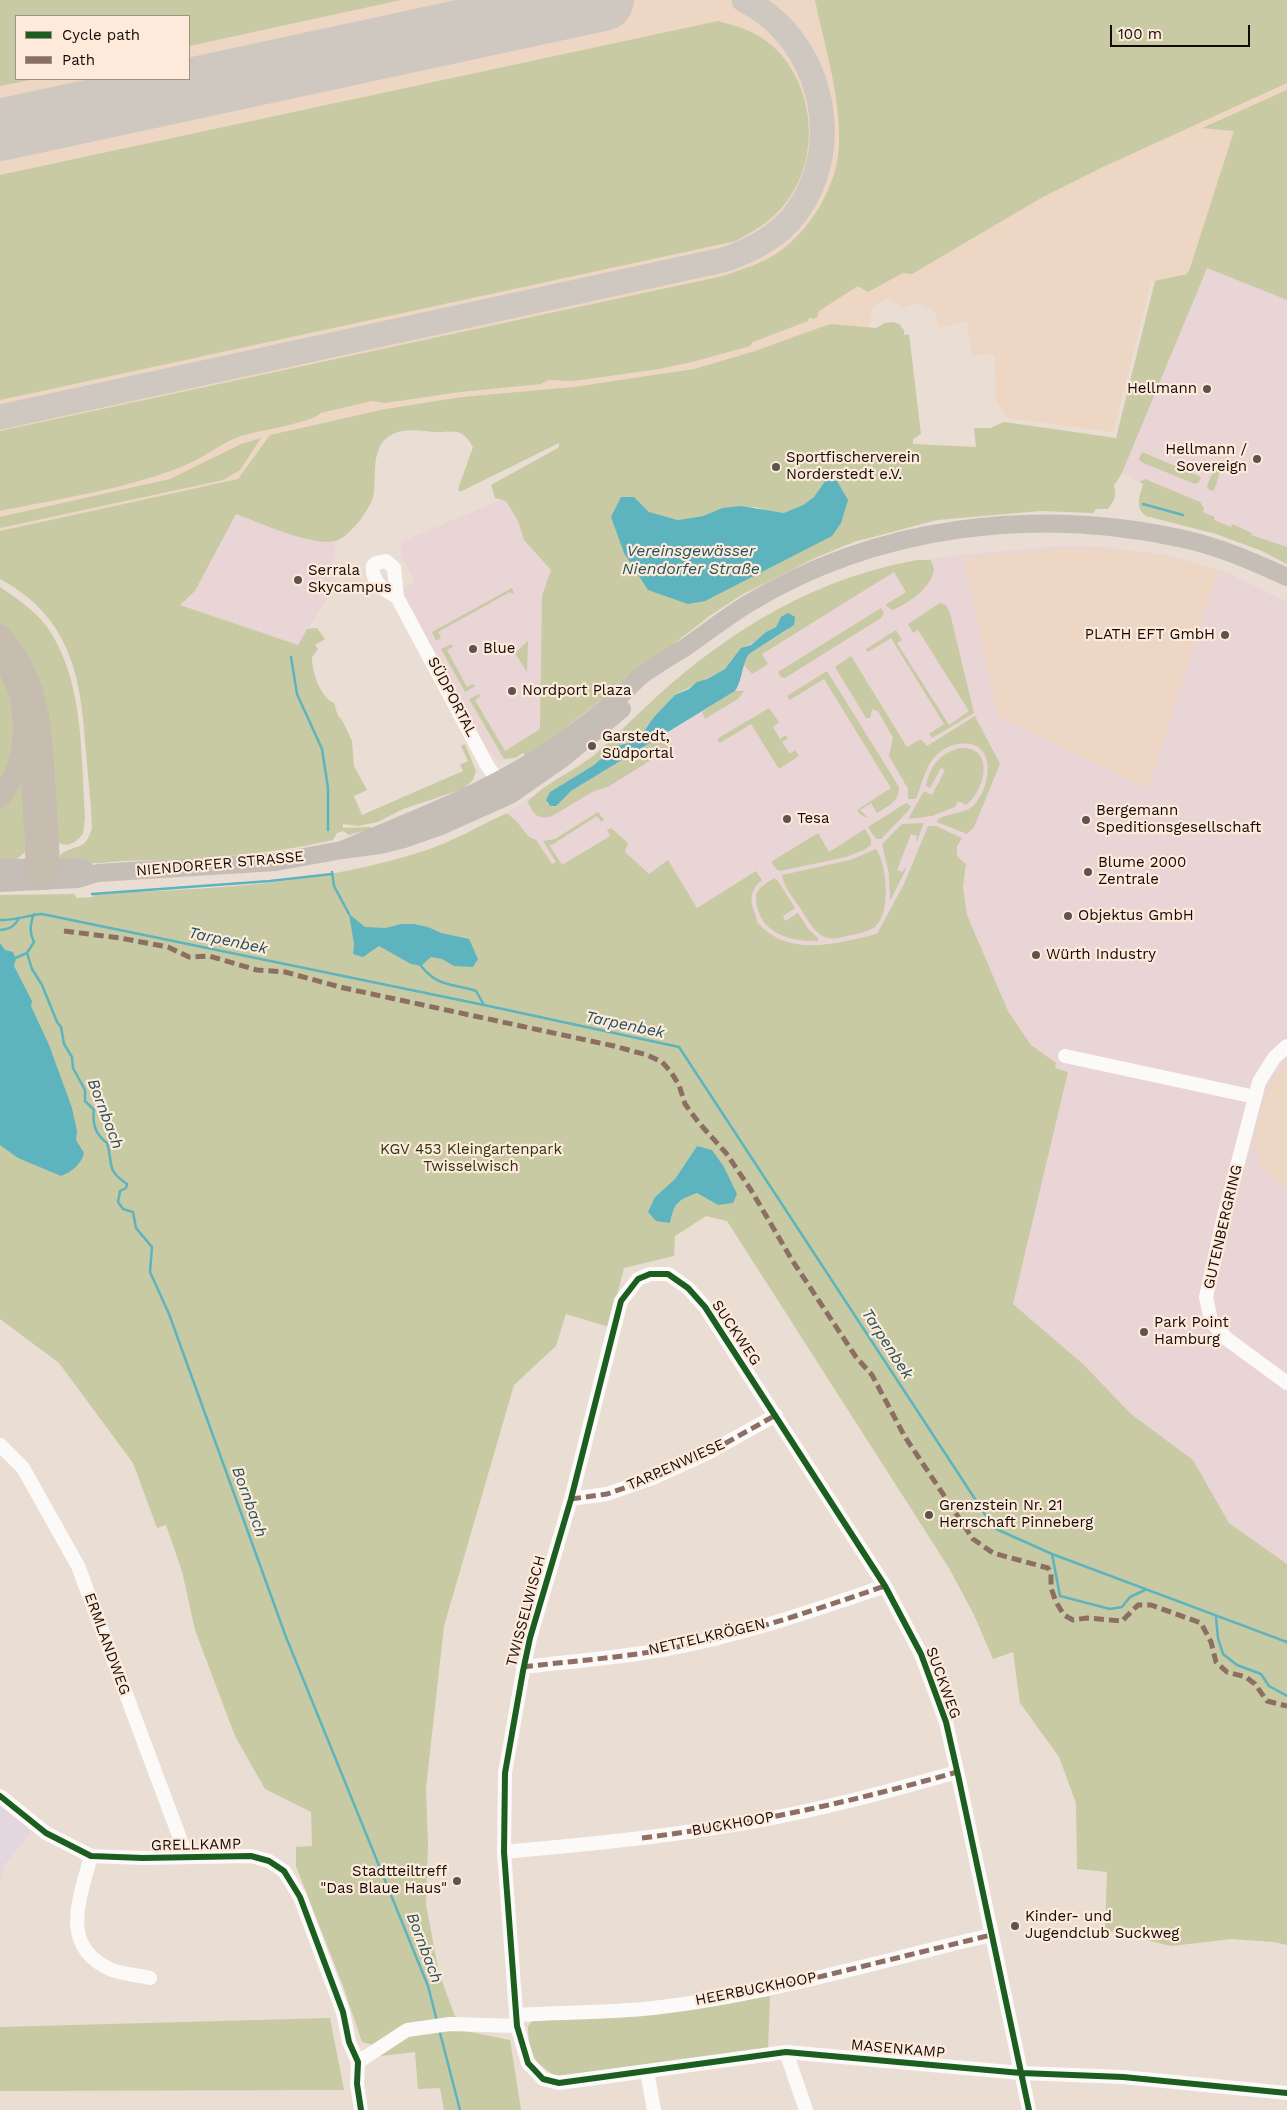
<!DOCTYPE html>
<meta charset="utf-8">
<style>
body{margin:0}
#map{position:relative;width:1287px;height:2110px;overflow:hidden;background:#eaddd3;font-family:"Work Sans",sans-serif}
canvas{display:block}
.legend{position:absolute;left:15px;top:15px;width:175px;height:65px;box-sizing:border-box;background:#feeadb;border:1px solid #a09085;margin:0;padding:6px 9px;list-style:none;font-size:15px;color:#120a05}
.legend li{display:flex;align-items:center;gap:10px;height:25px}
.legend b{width:25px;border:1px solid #a09085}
.scale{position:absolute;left:1110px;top:25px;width:140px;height:22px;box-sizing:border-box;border:2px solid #120a05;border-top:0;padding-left:6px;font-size:15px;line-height:18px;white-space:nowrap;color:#120a05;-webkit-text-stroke:4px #feeadb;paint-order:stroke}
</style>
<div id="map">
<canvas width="1287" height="2110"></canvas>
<ul class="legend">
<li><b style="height:6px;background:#1b5e20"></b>Cycle path</li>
<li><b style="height:6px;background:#8d6e63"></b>Path</li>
</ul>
<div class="scale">100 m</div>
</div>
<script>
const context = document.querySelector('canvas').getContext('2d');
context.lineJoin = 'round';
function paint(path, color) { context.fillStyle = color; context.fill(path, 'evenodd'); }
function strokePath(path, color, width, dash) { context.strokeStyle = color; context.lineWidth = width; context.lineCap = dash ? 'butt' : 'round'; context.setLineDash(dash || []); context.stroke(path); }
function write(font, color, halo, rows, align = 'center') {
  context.font = font + ' "Work Sans",sans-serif'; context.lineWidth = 4.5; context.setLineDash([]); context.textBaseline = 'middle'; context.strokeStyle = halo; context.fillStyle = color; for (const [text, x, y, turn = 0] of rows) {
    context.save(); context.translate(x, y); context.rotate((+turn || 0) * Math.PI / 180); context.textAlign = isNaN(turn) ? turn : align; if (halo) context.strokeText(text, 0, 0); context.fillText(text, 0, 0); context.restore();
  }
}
const commercial = new Path2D(`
 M1207,267L1287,300V557L1140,496L1143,484L1122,473Z
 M501,500H506L518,521L524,540L551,570L547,732L500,762L490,753L403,597L402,591L415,581L401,556V542Z
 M236,514L315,541H336L328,597L298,645L180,605L195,591Z
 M1063,546L1103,547L1168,555L1228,573L1287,602V1564L1229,1523L1193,1460L1131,1414L1083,1364L1013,1304L1068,1072L1055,1068V1063L1031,1045L1008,1011L967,915L963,887L966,864L888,933L823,956L553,877L507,813L597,752L666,688L700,660L756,622L795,600L834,582L895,564L957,555Z`);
const built = new Path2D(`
 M0,0H1287V138L1187,274L1151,282L1113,432L1007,418L996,401L995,357L993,354L972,355L967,322L939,327L934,311L916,303L903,308L888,298L873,306L865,343L268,440L238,479L0,531ZM16,16H189V79H16Z
 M1058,549H1102L1167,556L1218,571L1148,789L998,716L964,558Z
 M1287,1060V1192L1256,1161L1261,1156L1253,1142L1265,1096L1273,1079Z`);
const education = new Path2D(`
 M0,1806L32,1831L5,1864L0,1883Z`);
const green = new Path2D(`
 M0,0H401L189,46V16H16V79H35L0,86Z
 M815,0H1287V83L1105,166L1041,198L912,274L903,273L868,292L858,286L819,311L817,318L812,319L811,317L808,319V321L753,342L750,346L692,362L659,369L574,381L548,380L541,384L460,392L385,403L371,401L321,413C309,424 258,430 238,437C221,444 205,456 188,464C129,489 62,498 0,511V431L723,276C742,269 762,264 779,252C811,229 837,186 839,146C841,98 825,47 815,0Z
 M718,21C737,26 755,31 770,44C814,81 822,155 787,201C774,219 756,230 736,241L0,400V175Z
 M1287,90V300L1207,268L1122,473L1114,486C1117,496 1114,501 1108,509H1096L1093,513L1041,511L937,520L854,542L817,557L743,594L711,615L552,738L526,757L523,753L515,758L504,759L469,699L479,694L480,697L475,700L505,751L540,729L542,596L551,570L524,540L518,521L506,501L495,498L491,485L556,449L559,447V443L460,492L458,489L473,447C463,429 457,431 438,432C424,432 407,427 393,434C371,444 376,472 374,492C373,506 351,535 338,540C317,549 258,522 236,514L195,591L180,605L298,645L307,629L317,628L325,639L315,645L318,649L312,657C312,672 320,697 334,703L338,716L342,720L352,741L354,766L367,790L354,796L362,815L463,771L460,765L468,761L461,746L465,744L476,771L473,780L463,789L403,809L378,822L358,826L343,824V828L371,827V829L349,835L343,831L337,833L333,840C264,856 194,859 124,861C107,862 74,867 60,858V855C75,843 85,853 92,828C91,803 88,777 86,752C81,678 72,618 0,579V531L238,479L270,435L386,409L462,397L574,387L694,369L752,352L830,324L876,328L885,323L893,322L899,324L904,330V335L909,334L921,434L913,439V444L976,447L974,428H990L1004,422L1116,438L1155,281L1187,274L1190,268L1234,131L1202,128ZM827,480L832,536L611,517L634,497L648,512L678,520L703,516L722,508L756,507L768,511L785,513L803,505L814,497Z
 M261,438L240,470L223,480L0,528V517L170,479L241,444Z
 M1142,452L1201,477L1199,482L1195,484L1141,462L1139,459Z
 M1216,464L1222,466L1214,491L1209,490L1207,486Z
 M1145,479L1200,502L1204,508L1203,512L1215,517L1214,520L1231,527L1232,524L1252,533L1251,535L1287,547V564L1262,551L1216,534L1146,516C1134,507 1140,496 1143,484L1140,482Z
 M917,560H931L934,570C931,588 908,604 892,610L885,605L906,592L894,572L762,654L768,664L752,674L744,665L749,654L789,629L781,617L776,627L766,632L754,642L746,646L725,669L678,693L654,717L639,737L633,742L616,746L594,765L550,792L547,804L553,807L571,791L665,734L673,746L608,787L594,791L552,816C539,821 533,814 528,802L530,799C536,795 541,789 548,785C565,774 583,765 598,752C632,721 663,688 699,661C767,609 833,576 917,560Z
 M0,587C19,600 39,613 51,633C84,685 81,757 85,817L83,834C76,843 67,848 57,842L6,629L0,624Z
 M512,588L514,593L512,594L510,592L438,632L441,638L436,641L432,632Z
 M940,603L946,605L950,613L974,713L932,738L929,734L944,724L891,638L868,652L866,649L896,630L902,640L897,643L949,725L969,711L918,630L913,633L908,624Z
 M881,608L884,613L881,618L785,678L781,677L778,672Z
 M528,641L527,672L515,653Z
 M451,644L453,647L447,650L467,687L473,684L475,686L465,692L441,649Z
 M851,656L907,747L921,739L927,746L975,716L1000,764L974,827L967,834L937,822V820C948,812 965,815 975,804C993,783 996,738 958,744C947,746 939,751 932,760C924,772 921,786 916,799H908V789L889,756L893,738L878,711L872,709L870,718H866L835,667Z
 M827,671L899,787C899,802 888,806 877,813L871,803L860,810L868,818L861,815L857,810L891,788L824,679L790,700L787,696Z
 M0,672L12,701L16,741L0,790Z
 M735,691H744L738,699L705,719L702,712Z
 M769,708L779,722L773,727L780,739L786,735L788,738L782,742L790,754L795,750L799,756L779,769L751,724L720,743L717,739Z
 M960,748C996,746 985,791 966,805L958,801L955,807L932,816L908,819L924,791L932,795L945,770L941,768L930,788L926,786C930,766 940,753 960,748Z
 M22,761L25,852L17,859L0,863V806Z
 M906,803L911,806L909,810L881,839H876L868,827Z
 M598,812L604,820L602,822L597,816L550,846L562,865L610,836L607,830L611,828L628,843L625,852L649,874L668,860L697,908L756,871L762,880C751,888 749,899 754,911C756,915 756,921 759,924C790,958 838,943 877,934L904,884L928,826H936L962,838L957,846V856L966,864L963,887L967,915L1008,1011L1031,1045L1056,1063L1055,1068L1068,1072L1013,1304L1083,1364L1131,1414L1193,1460L1229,1523L1287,1564V1945L1274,1942L1232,1939L1171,1946L1105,1930L1107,1872L1077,1869L1076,1803L1059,1757L1020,1703L1013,1652L993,1659L974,1615L949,1568L727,1221L706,1216L675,1236L674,1256L624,1268L609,1327L566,1314L556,1346L514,1385L444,1626L426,1788L428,1845L426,1905L439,1973L460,2030L510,2040L521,2110H444L440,2088L418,2089L415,2052L381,2056L374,2045L362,2042L343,1986L296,1866V1847L312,1846L311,1812L265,1789L235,1736L195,1630L182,1571L166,1525L157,1528L133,1463L59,1363L0,1319V895L75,894L76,898L93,897V893C205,890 320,885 427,850C454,841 481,825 507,813L517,822L529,837L536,840L552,864L556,862L543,841L555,839ZM697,1146L718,1205L697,1193L684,1198L674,1207L655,1197L675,1179Z
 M924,823L917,841L916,840L917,836L911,834L897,870L903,872L904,868L906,869L890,901L889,874L882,844L902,824Z
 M865,829L871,839V845L864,850L846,857L780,871L776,869L771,862L818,833L829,852Z
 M876,849C887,865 891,911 876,926C869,932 857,934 847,936C839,938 829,941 821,935C812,929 806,917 800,908C794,899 783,886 782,875L850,860Z
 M774,878L778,881L795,908L783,916L785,921L798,913L809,930L818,938V941C787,942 755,931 756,894L761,887Z
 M770,1996L768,2049L555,2076C531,2059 529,2055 528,2026L536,2017L654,2012Z
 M330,2018L344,2090L0,2091V2027Z`);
const water = new Path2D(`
 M826,480L837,481L848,500L841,523L832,536L705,601L688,604L648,590L624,553L611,517L621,497H634L649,512L678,520L703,516L722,508L741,506L784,513L803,505L814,497Z
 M788,613L795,617L794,625L749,654C741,666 743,679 735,691L571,791L556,806H550L546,800L550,792L594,765L616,746L633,742L639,738L654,717L675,695L689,689L697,682L707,679L725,669L741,648L751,645L766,632L776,627L781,617Z
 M349,914L365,927L386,928L401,924H414L428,927L441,933L469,939L478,959L473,967L454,966L442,959L431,957L421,966L411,964L379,946L363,957L353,954L354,944Z
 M0,943L5,950L13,952L16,959L14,966L32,1001L31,1006L49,1045L72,1108L77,1131L76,1140L84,1153C81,1164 72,1172 61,1176L18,1158L0,1145Z
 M697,1146L712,1150L724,1167L737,1194L733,1203L718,1205L697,1193C678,1200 674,1203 670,1223L656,1221L648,1212L655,1197L675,1179Z`);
const stream = new Path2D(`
 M1143,504L1183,515
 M291,657L297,694L322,749L328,788V830
 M332,872L334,886L349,914
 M92,894L270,881L332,874
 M0,920C14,921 27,915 42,914L484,1005L679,1047L994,1528L1052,1554L1287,1642
 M0,930C10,929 14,927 19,918
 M27,953L34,942C29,932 30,924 34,914
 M13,959L27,953L32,969L42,985L57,1022L61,1027L64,1044L72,1057L73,1068L85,1090V1101L94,1110C92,1123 96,1135 107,1143C114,1165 105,1169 127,1184L126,1188L120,1191L118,1202L123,1209L133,1212L136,1228L152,1247L150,1272L169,1314L286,1637L428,1986L437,2021
 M421,966C439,988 452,983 476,991L484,1005
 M1052,1554L1060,1596L1110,1609L1122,1607L1130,1597L1145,1590
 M1216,1618L1218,1638L1223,1654L1237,1665L1261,1674L1269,1686L1287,1696
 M439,2029L460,2110`);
const taxiway = new Path2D(`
 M0,417L723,260C751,251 778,237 796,213C847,144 821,38 744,0`);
const runway = new Path2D(`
 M0,130L603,0`);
const minor = new Path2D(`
 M397,597C385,590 371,583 373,566L376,563L386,561L394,568L397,597L488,767L510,795
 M1287,1046L1274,1058L1259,1082L1224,1216L1206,1297L1211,1321L1227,1339L1287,1383
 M1065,1056L1255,1097
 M0,1445L23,1468L78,1566L187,1857
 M571,1499L607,1494L653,1478L708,1453L776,1415
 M523,1667C571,1661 620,1658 667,1649C741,1636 814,1610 885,1586
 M0,1796L46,1833L91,1856L143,1858L251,1856L269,1861L284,1871L300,1897L343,2012L349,2042L358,2062L357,2084L361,2110
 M504,1852C590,1844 676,1836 761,1820C828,1808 893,1790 957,1772
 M91,1856C80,1898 58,1947 112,1970C123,1974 138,1975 150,1978
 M516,2015C562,2012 608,2013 653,2008C768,1995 879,1961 991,1935
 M786,2052L806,2110
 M358,2062L407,2030L450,2024L517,2026
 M647,2071L654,2110
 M1029,2110L958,1775L946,1722L921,1654L885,1586L705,1307L688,1288L668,1274H650L638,1279L621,1301L571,1499L530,1638L523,1671L505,1773L504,1852L517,2026L528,2063L543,2079L559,2083L786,2052L1021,2073L1123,2077L1287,2093`);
const major = new Path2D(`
 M342,850C406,822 471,799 531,762C561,743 592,720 619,697C627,690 634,682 642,675C656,665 671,656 686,647C706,633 725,618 746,605C876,525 1037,506 1184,539C1220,547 1254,562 1287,577
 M0,868L79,867L85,869
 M0,883L78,879L98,873L276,862L342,850L380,845L404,839L441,826L510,795L562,759L622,709`);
const highway = new Path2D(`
 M0,634C39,678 42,724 45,780C47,809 49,838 50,867L46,880L39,877L36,870L29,737L21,704
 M0,658C31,696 30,759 0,798`);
const quiet = new Path2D(`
 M64,931L120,938L168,947L189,957L209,956L257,970L285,972L344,988L614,1046L647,1055L662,1062L671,1072L679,1085L685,1104L699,1123L726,1153L751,1190L792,1260L856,1357L872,1375L905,1437L973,1539L993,1553L1048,1568L1051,1573V1588L1056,1602L1064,1615L1073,1620L1087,1618L1122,1621L1138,1605H1151L1201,1623L1211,1642L1216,1662L1227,1672L1246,1677L1255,1684L1267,1701L1287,1706
 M571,1499L607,1494L653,1478L708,1453L776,1415
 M523,1667C571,1661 620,1658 667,1649C741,1636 814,1610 885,1586
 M642,1838C751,1824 852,1802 957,1772
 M744,1993L782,1986L991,1935`);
const cycleway = new Path2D(`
 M0,1796L46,1833L91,1856L143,1858L251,1856L269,1861L284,1871L300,1897L343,2012L349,2042L358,2062L357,2084L361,2110
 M1029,2110L958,1775L946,1722L921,1654L885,1586L705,1307L688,1288L668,1274H650L638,1279L621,1301L571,1499L530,1638L523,1671L505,1773L504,1852L517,2026L528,2063L543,2079L559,2083L786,2052L1021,2073L1123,2077L1287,2093`);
const markers = [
 [1207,389,5,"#5e544d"],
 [1257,459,5,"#5e544d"],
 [776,467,5,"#5e544d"],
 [298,580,5,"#5e544d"],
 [1225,635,5,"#5e544d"],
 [473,649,5,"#5e544d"],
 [512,691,5,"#5e544d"],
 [592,746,5,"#5e544d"],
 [787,819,5,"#5e544d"],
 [1086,820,5,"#5e544d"],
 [1088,872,5,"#5e544d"],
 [1068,916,5,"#5e544d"],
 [1036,955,5,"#5e544d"],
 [1144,1332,5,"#5e544d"],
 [929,1515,5,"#5e544d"],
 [457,1881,5,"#5e544d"],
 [1015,1926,5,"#5e544d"]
];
const poiNames = [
 ["Hellmann",1197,389,"right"],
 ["Hellmann /",1247,450,"right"],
 ["Sovereign",1247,467,"right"],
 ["Sportfischerverein",786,458],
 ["Norderstedt e.V.",786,475],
 ["Serrala",308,571],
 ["Skycampus",308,588],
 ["PLATH EFT GmbH",1215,635,"right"],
 ["Blue",483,649],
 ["Nordport Plaza",522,691],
 ["Garstedt,",602,737],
 ["Südportal",602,754],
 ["Bergemann",1096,811],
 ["Speditionsgesellschaft",1096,828],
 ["Tesa",797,819],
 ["Blume 2000",1098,863],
 ["Zentrale",1098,880],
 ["Objektus GmbH",1078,916],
 ["Würth Industry",1046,955],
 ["Park Point",1154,1323],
 ["Hamburg",1154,1340],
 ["Grenzstein Nr. 21",939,1506],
 ["Herrschaft Pinneberg",939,1523],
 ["Stadtteiltreff",447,1872,"right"],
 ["\"Das Blaue Haus\"",447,1889,"right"],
 ["Kinder- und",1025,1917],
 ["Jugendclub Suckweg",1025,1934]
];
const streetNames = [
 ["SÜDPORTAL",452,697,62],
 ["NIENDORFER STRASSE",220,864,-5],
 ["GUTENBERGRING",1223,1227,-77],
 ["SUCKWEG",736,1333,56],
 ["TARPENWIESE",676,1465,-24],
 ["TWISSELWISCH",526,1611,-75],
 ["NETTELKRÖGEN",707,1637,-13],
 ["ERMLANDWEG",107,1644,70],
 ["SUCKWEG",943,1683,70],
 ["BUCKHOOP",733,1824,-10],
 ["GRELLKAMP",196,1845,-1],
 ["HEERBUCKHOOP",756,1989,-11],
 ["MASENKAMP",898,2049,5]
];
const parkNames = [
 ["KGV 453 Kleingartenpark",471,1150],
 ["Twisselwisch",471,1167]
];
const waterNames = [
 ["Vereinsgewässer",691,551],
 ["Niendorfer Straße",691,569],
 ["Tarpenbek",228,941,12],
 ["Tarpenbek",625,1025,12],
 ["Bornbach",105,1114,69],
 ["Tarpenbek",887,1344,57],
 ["Bornbach",249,1502,70],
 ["Bornbach",424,1948,69]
];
paint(commercial, '#e9d5d5');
paint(built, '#edd6c4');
paint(education, '#e2d7de');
paint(green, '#c7caa2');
paint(water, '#5db4bf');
strokePath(stream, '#5db4bf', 2.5);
strokePath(taxiway, '#cfc8c1', 25);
strokePath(runway, '#cfc8c1', 62);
strokePath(minor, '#fcfaf8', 14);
strokePath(major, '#c5beb6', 18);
strokePath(highway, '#c6bcb0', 20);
strokePath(quiet, '#8d6e63', 5, [10, 5]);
strokePath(cycleway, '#1b5e20', 6);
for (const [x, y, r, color] of markers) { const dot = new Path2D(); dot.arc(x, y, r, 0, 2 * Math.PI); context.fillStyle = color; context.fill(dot); strokePath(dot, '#feeadb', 2); }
write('15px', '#120a05', '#feeadb', poiNames, 'left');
write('15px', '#120a05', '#feeadb', streetNames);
write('15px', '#2d3512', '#feeadb', parkNames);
write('italic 16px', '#21535c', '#feeadb', waterNames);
</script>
